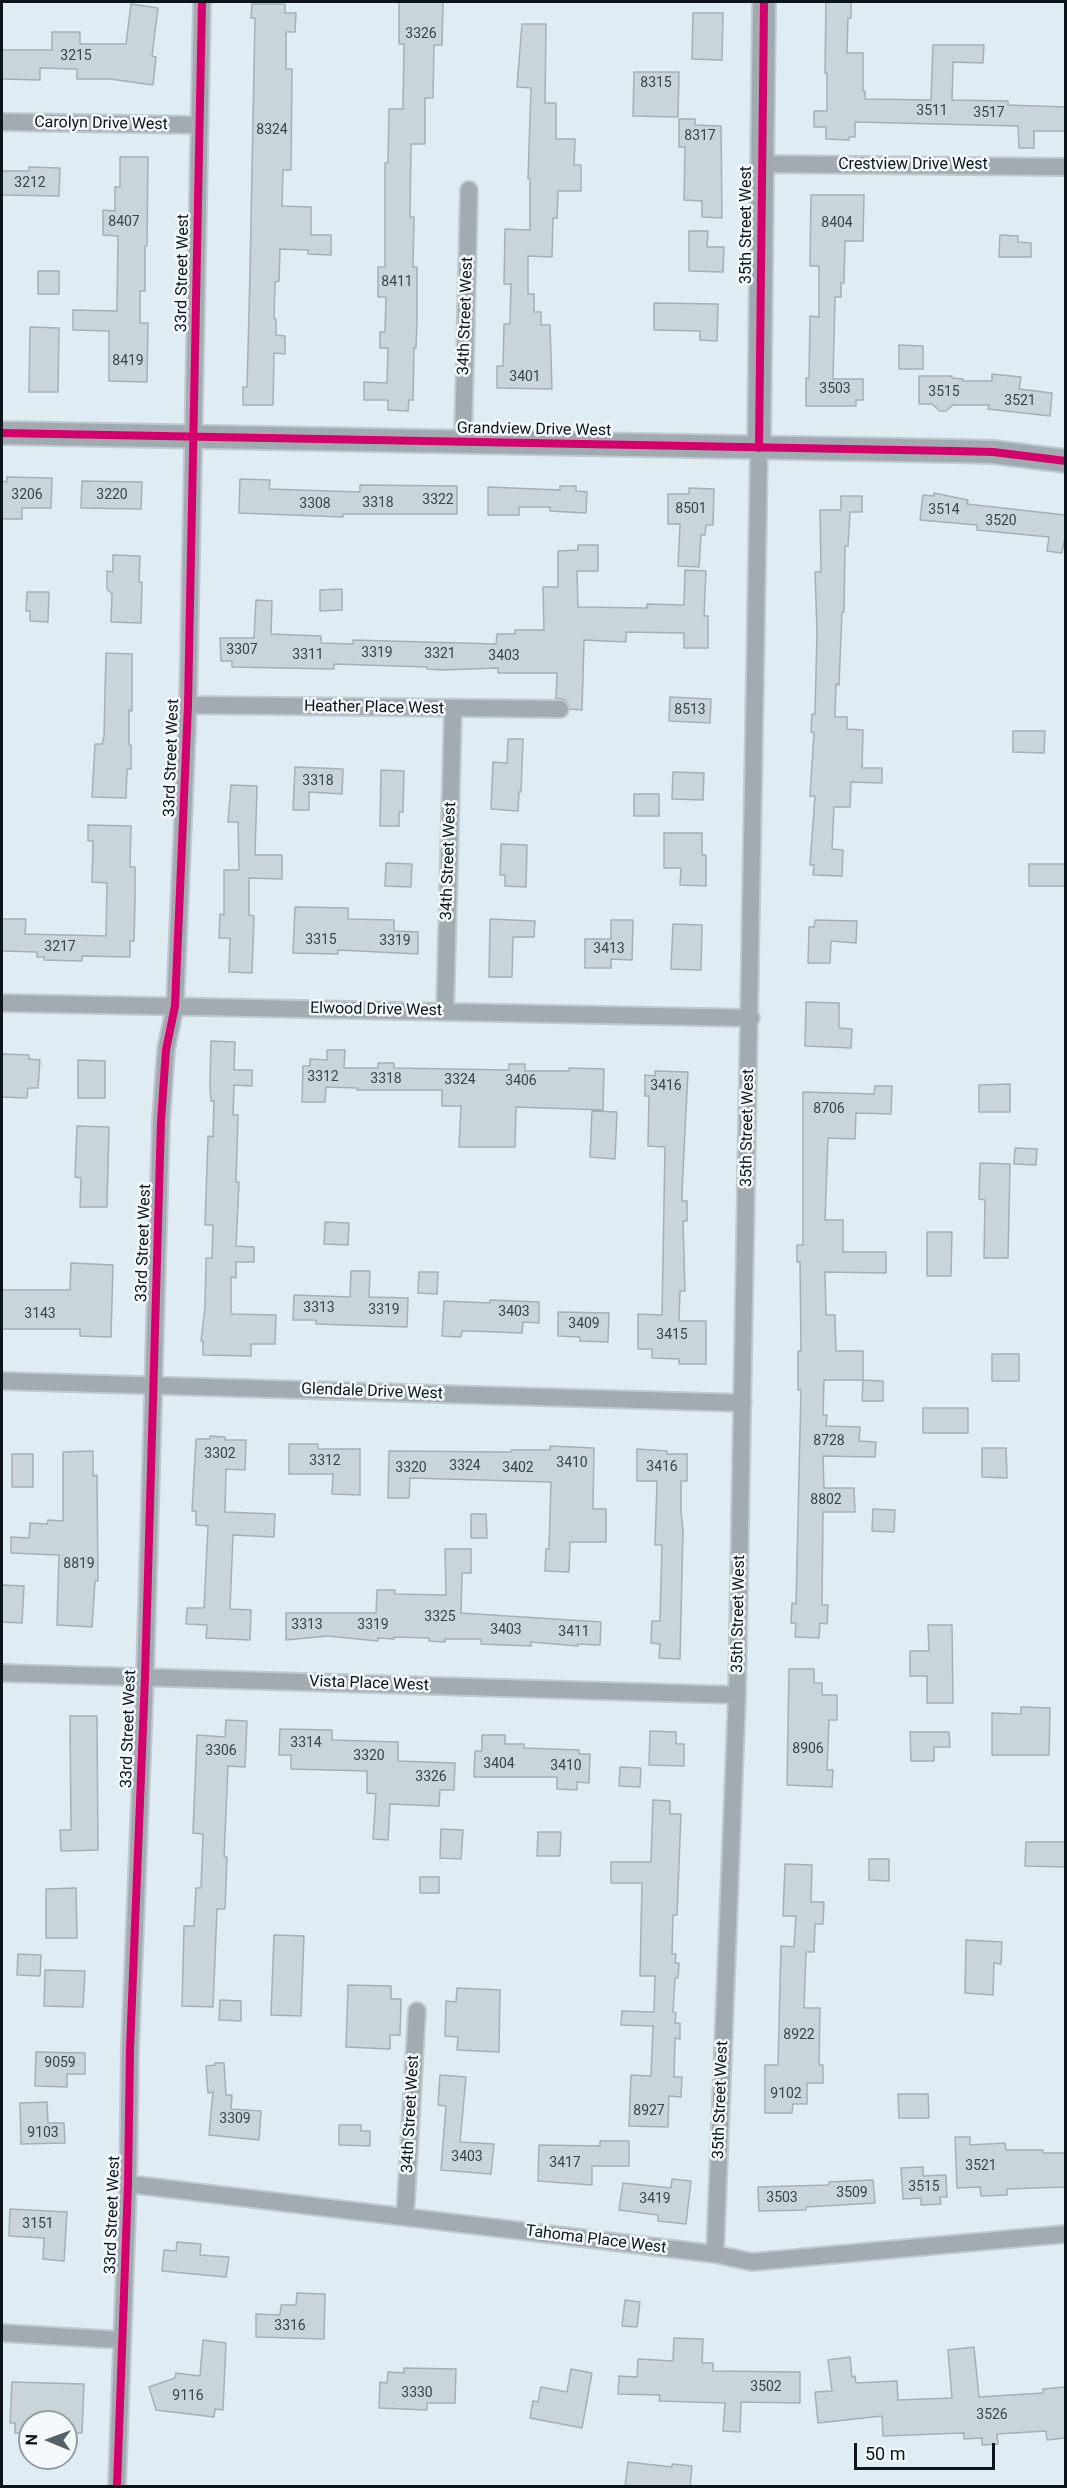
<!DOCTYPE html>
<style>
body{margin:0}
#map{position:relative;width:1067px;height:2488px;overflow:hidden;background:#dfecf4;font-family:Roboto,sans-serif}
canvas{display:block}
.frame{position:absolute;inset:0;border:3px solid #0b151b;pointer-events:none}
.north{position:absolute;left:18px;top:2410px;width:60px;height:60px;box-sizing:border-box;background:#f2f8fb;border:2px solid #969da1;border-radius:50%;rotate:271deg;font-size:16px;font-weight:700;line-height:24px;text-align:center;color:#0b151b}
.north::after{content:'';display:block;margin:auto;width:21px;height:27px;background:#556067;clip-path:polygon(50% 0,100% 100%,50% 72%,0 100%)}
.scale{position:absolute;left:854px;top:2443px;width:141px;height:27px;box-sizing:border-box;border:3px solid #0b151b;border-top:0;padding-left:8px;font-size:18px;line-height:21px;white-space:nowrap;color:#0b151b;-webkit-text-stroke:4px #f2f8fb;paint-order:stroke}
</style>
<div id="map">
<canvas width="1067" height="2488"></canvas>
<div class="frame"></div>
<div class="north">N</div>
<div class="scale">50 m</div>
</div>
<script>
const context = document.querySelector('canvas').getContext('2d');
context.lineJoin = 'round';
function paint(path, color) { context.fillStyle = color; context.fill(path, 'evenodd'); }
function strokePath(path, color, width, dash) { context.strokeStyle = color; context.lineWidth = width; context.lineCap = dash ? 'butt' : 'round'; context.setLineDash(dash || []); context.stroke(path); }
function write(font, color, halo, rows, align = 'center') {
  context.font = font + ' Roboto,sans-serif'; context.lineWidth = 5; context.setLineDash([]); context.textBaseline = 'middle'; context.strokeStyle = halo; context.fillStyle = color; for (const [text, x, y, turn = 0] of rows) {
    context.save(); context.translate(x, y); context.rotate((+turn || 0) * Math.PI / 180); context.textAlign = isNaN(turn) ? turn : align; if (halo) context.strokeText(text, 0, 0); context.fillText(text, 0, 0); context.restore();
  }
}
const building = new Path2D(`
 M399,2H443L442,45H434L433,98H425V144H411L410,217H414L413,267H417V320L416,348H414L413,400H409L408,411L388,410V400H364V382L387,383L388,348H380V332H385L386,297H378V267H385V163H388L389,109H403L404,44H399Z
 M826,2H851V18H848L847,53H863V91H865V99L931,100L933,45H984L983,63L953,62L952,100L1008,101V105L1065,107V131H1034V148H1019L1018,126L855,122V137H849V140L826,139V127H814V111H827V73H825Z
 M131,4L158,8L152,56L156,57L153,85L110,79H77V69L40,68V80L2,79V50H52V32H80V44H126Z
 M252,4H285V13H296L295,32H286V69H292L291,170H283L282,206L311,207V235H331V255L308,254V250L280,249L279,281L275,282L274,319H276V335L285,336V354L274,353L273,405H243V387H247L250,273L255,18H251Z
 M693,13H723L722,60L692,59Z
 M522,24H546L545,103H556V139H575L574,165H581V191H558L557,218H553L552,257L528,256V294H534V312H541V325H550L552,389L497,388V366H503L504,324H510L511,284H504L505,229L530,230V179H528L531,88L517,87Z
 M634,72H679L678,117L633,116Z
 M679,119H695V125L721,126L722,218L702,217V201L684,200L685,147H679Z
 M120,157H148L147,246H145V291H140V323H148L147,382L109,381V331L73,330V310L117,311L118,236L103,235V210L115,211V187H120Z
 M29,167L60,168L59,196L2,195V171H29Z
 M811,195H864L863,241H845L844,283H841V297H835L833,379H863V400H856V406H806V378H809L810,316L819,317V266H810Z
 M689,231H708L707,247H724L723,272L689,271Z
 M1000,235L1018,236V242L1031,243V257H999Z
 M38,271H59V294H38Z
 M654,303L718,304L717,341L700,340V331L654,330Z
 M30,327L59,328L58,392H29Z
 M899,345L923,346V369H899Z
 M992,374L1021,377L1019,389L1052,393L1050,416L988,409L989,405H953L946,411H940L932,404H919V376H952V378L963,379V381H992Z
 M7,477L52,478L51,508H22V519H2V481L7,482Z
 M240,479L270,480L269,489L360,492V485L457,486V514H343V517L239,513Z
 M82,481L142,482L141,509L81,508Z
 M560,486H576V491L587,492L586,513L550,511V507H519V515H488V487L560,490Z
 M689,488L714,489L713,525H706L705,535H701L699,567L678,566L680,524H668V494H689Z
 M934,493L968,500L967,504L1065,515V541H1064L1062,553L1047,551L1049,537L977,530V525L920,520L923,495L934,496Z
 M841,496H862V512H850L848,546H845L844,612H842L839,685L836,684L835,717H847V729L863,730L862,768H882V783L851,782L850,807H834L832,849L843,850L842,876L813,875L814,865H810L815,796H810L814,733L811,732L812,714H815L817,632L815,572H821L820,510H841Z
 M578,545H598V571H577L578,607L647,608V604L684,605L685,570L706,571L704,616H708V648H684V633L626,632V642L584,640L582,710L570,709L566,700L556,698L557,673H498V668L443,670L427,669V667L334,664V669L232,667V661H221L220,638H254L256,600L272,601L271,634L321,636V643L353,644V640L496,644L497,634H515V630H544L543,587H558V551L578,550Z
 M113,555L140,556L139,582H142L141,623L111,622L112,594L107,589V571L113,572Z
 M342,589V610L320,611V590Z
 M27,592H49L48,622L30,621V611H26Z
 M106,653L132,654V711L129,710V745H131V769H127L126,798L92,797L95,744H102L104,736Z
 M670,697L711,699L710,723L669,721Z
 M1013,731H1045L1044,753L1013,752Z
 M508,739H523L521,792H519L518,811L491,809L493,762L507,763Z
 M295,767L343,769L342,794L309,792V810H293Z
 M381,770L404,771L403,812H399V826H380Z
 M673,772L704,773L703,800L672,799Z
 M231,785L257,786L255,855H282V879L249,878V915L254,916L252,973L229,972L230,938H219L220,914L224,915V870H239L238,822H228Z
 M634,794H659V816H634Z
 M88,825L131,826L130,867H135V901L134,941H130V957L82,956V961L44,960V957H37V952L2,951V919H26L25,934L106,936L107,883L92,882L93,841H88Z
 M664,833H702V855H706V886L680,885L681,868H664Z
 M501,844L527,845L526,887L505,886V875H500Z
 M386,863L412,864L411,887L385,886Z
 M1029,864H1065V886H1029Z
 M295,907L348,908V919L394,920V931L418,932V954L338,950V954L293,953Z
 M490,919L535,921L534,937H513L512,977H489Z
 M611,920H633L632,960L611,959V968H585V939H611Z
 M815,920L857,921L856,943L831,941L830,963H808L809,927H814Z
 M673,924L702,925L701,970L671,969Z
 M806,1002L839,1003V1028L852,1029L851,1048L805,1046Z
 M211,1041L235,1042L234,1070H252V1086L234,1085L233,1115H238L236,1182H239L236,1246L254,1247V1262H236V1278L231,1277V1309L232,1314L276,1315L275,1344H251V1356L203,1355V1341H201L205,1308L206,1262V1258H212L213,1225H205L208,1136L213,1137L214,1101H211L210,1085Z
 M327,1050H345L344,1068H378V1063H394V1068L509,1070V1064H525V1071H569V1068L604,1069L603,1110L516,1107L515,1147H459L461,1106H442V1090H357V1088L326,1087L325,1102H302L303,1066H310V1059L327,1060Z
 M2,1054L29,1055V1059L40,1060L38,1088H28L27,1098L2,1097Z
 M78,1060L105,1061V1098H78Z
 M655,1071L688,1072L682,1191V1201H687V1221H683L685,1291H680L679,1321H706V1364H679V1359L652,1358V1349H638V1314L662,1315L665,1147L648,1146L649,1096H645V1075L655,1076Z
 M1010,1084V1112H979V1085Z
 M875,1086H892L891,1114L856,1113L855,1139L828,1138L825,1220H843V1252H886V1273L825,1272L826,1315H835L836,1351H863V1380H824L823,1415H827L826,1426L860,1427L859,1441L876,1442L875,1457L823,1456L824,1488H854L855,1512H823L822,1605H828L827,1624L820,1623L819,1638L795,1637L796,1623H791L792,1603L796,1604L801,1390H798V1351H801L800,1262H797V1245H803V1092L874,1094Z
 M592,1111L617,1112L615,1159L590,1157Z
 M77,1126L109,1127L107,1207H80L81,1178L75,1177Z
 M1015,1148L1037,1149L1036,1165L1014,1164Z
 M980,1163L1010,1164L1008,1258H984L985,1200L979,1199Z
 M325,1222L349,1223L348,1245L324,1244Z
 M927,1232H952L951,1276H927Z
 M71,1263L113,1265L111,1337L80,1336V1329H2V1290H70Z
 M351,1271H370L369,1297L408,1298L407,1327L316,1324V1320H293L294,1295L350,1297Z
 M419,1272H438L437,1294L418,1293Z
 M490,1300L539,1302V1323L523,1322L522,1333L471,1331H462L461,1337L442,1336L444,1301L490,1303Z
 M558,1312L609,1313L608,1342L580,1341V1337L558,1336Z
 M992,1354H1019V1381H992Z
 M863,1380L883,1381V1401H862Z
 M923,1408H968V1433H923Z
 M210,1436L225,1437V1440H246L245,1470L226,1469L225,1512L275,1514L274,1537L233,1535L230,1609L251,1610L250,1640L206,1638L207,1625L186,1624L187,1608H204L208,1526L196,1525V1511H192L196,1439H210Z
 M289,1444H318V1449H360V1495L332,1494L333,1474H289Z
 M550,1446L594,1448L593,1509H606V1542H570L569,1572L545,1571L546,1549H549L551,1482L410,1478L409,1498H388L389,1451L511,1452V1450H550Z
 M982,1448H1006L1007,1478L982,1477Z
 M637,1449L667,1451V1454H687V1481H681V1513L683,1530L680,1659L659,1658L660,1644L651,1643L652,1621H660L662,1545H655L657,1481H637Z
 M93,1451V1476L97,1475L98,1581H95L92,1627L57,1625L59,1555L11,1553V1537L29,1538L30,1523L47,1524L48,1520L63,1521V1452Z
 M12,1454H33V1487H12Z
 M873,1509L895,1510L894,1532L872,1531Z
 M471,1514H486L487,1538H471Z
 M445,1549H471V1573H462L461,1613L601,1622L600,1645L578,1644V1646L531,1642V1646L481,1644V1639H445V1642L429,1641V1638L394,1637V1639L378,1638V1641L328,1636L286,1640V1613H376L377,1590H395V1594L446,1595Z
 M2,1585L24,1586L22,1623L2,1622Z
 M928,1625H952L953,1703H927V1676H910V1651H929Z
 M789,1669H814V1683H822V1695H837V1720H829L827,1770H833L832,1787L787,1785Z
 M1021,1707L1050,1708L1049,1755H992V1713L1021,1714Z
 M70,1716H97L98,1850L61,1851L60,1830H71Z
 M226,1720L247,1721L245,1767L228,1766L224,1857H227L225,1909H217L213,2007L182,2006L184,1926H194L196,1888H201L203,1834L193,1833L197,1735L225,1737Z
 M280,1729L332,1730V1740L398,1742V1761L455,1763L454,1790H440L439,1806L390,1804L388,1840L373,1839L376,1794L367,1793V1771L291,1769V1755H279Z
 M650,1731L676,1732V1744H684V1766L649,1765Z
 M910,1732H949L950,1747H934V1761H911Z
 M482,1735H505V1744H524V1748L579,1750V1754H590L589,1783L577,1782V1790L557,1789V1777H474L475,1751H482Z
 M620,1767L641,1768L640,1787L619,1786Z
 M653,1800L670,1801V1814H681L677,1915H673L672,1954H676L675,1963H679L678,1978H675L673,2012L676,2013L675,2023H680V2039L675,2038L674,2077H682L681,2097L669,2096L668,2127L629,2126L631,2075L651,2076L653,2026L621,2025L622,2011L654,2012L655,1976H640L642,1883H611V1862H651Z
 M441,1829L463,1830L461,1859L440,1858Z
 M538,1832H561L560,1856H537Z
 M1026,1842H1065V1867L1025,1866Z
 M869,1859H889V1881L869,1880Z
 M785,1864L812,1865L811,1902H824L823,1924H815L814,1952H806L804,2008H820L819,2065H823V2083H807V2104H793L792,2113H765V2065H778L781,1946L794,1947L796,1916H783Z
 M420,1877H439V1893H420Z
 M76,1888L77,1938H46V1889Z
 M274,1935L304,1936L301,2016L271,2015Z
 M966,1940L1002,1942L1001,1964L994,1963L993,1995L965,1993Z
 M18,1954L41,1955L40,1976L17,1975Z
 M45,1970L85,1971L83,2007L44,2006Z
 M348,1985L391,1986V1999H401L400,2035H390V2049L346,2047Z
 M457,1988L500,1990L499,2052L457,2050L458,2037L445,2036L446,2001L456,2002Z
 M220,2000L241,2001V2021L219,2020Z
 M36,2052L85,2053V2074H67V2087L35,2086Z
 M215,2063H224L226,2095H232L231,2109L261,2111L259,2140L209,2135L213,2092L208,2093L206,2066L215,2065Z
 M440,2075L466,2077L460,2142L494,2144L491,2174L441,2170L446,2106L438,2105Z
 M898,2094H928L929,2118H899Z
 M47,2102L48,2123H64L65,2143L21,2144L20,2103Z
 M339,2125H361V2131H370V2146L339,2145Z
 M955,2137H970V2145L1005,2143L1006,2150H1043V2153H1065V2187L1007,2189V2195L981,2196L980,2187L957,2188Z
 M600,2141H629V2166H592V2185L538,2181L539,2145L600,2146Z
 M923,2167V2176L946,2175L947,2197H940L941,2204L921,2205V2198L903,2199L901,2168Z
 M672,2179L691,2181L686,2224L658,2221V2215L619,2210L623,2183L671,2188Z
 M873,2180L875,2203L806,2207V2210L759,2211L758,2187L829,2185V2182Z
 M10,2209L67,2212L64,2261L43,2259L44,2238L9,2236Z
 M177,2242L201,2244L200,2255L229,2257L226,2277L162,2271L164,2250L176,2251Z
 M297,2293L325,2294L324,2339L256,2337V2314L280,2315L281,2305H296Z
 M625,2300L640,2302L637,2327L622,2326Z
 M674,2338L703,2339L702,2363H713V2371L800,2372V2403L741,2402L740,2432L723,2431L725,2403L659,2401L660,2395L618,2394L619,2376L637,2377L638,2359L673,2361Z
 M203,2340L226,2343L223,2410L215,2409L214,2417L156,2410L149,2387L175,2378L176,2373L200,2376Z
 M974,2347L979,2397L1043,2393V2389L1065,2387V2438L1047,2440L1046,2431L997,2434L998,2444L982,2445V2438L964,2439V2433L883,2436L882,2416L818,2423L815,2392L832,2391L828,2360L850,2357L852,2377L855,2376L856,2383L897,2381L898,2400L952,2398L948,2350Z
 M404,2368L456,2369L455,2403H427V2410L379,2408L380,2382L387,2383L388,2372L404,2373Z
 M571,2369L592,2373L582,2428L530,2418L533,2401L538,2402L541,2387L567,2392Z
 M12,2382L84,2384L82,2433H66V2422H30V2434L15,2433V2423H10Z
 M628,2462L672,2467V2464L692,2466L690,2487H625Z`);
const street = new Path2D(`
 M2,122L200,125
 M761,164L1066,167
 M463,442L469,190
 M188,705L560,709
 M2,1003L751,1018
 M445,1012L453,709
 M2,1381L743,1403
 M2,1673L737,1695
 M128,2184L715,2254L752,2262L1066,2234
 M405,2217L417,2011
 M715,2254L737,1695L759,448
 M2,2333L121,2340
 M117,2486L128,2184L130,2049L145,1678L161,1121L166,1050L175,1006L188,705L202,2`);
const secondary = new Path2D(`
 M2,433L953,451L993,452L1066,461
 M759,448L764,2`);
const cycleway = new Path2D(`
 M2,433L953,451L993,452L1066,461
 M759,448L764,2
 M117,2486L128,2184L130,2049L145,1678L161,1121L166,1050L175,1006L188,705L202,2`);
const numberNames = [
 ["3326",421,34],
 ["3215",76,56],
 ["8315",656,83],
 ["3511",932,111],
 ["3517",989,113],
 ["8324",272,130],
 ["8317",700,136],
 ["3212",30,183],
 ["8407",124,222],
 ["8404",837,223],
 ["8411",397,282],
 ["8419",128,361],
 ["3401",525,377],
 ["3503",835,389],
 ["3515",944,392],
 ["3521",1020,401],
 ["3206",27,495],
 ["3220",112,495],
 ["3322",438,500],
 ["3318",378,503],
 ["3308",315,504],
 ["8501",691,509],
 ["3514",944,510],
 ["3520",1001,521],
 ["3307",242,650],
 ["3319",377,653],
 ["3321",440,654],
 ["3311",308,655],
 ["3403",504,656],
 ["8513",690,710],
 ["3318",318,781],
 ["3315",321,940],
 ["3319",395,941],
 ["3217",60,947],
 ["3413",609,949],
 ["3312",323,1077],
 ["3318",386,1079],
 ["3324",460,1080],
 ["3406",521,1081],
 ["3416",666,1086],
 ["8706",829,1109],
 ["3313",319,1308],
 ["3319",384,1310],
 ["3403",514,1312],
 ["3143",40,1314],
 ["3409",584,1324],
 ["3415",672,1335],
 ["8728",829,1441],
 ["3302",220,1454],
 ["3312",325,1461],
 ["3410",572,1463],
 ["3324",465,1466],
 ["3416",662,1467],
 ["3320",411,1468],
 ["3402",518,1468],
 ["8802",826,1500],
 ["8819",79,1564],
 ["3325",440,1617],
 ["3313",307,1625],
 ["3319",373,1625],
 ["3403",506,1630],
 ["3411",574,1632],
 ["3314",306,1743],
 ["8906",808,1749],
 ["3306",221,1751],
 ["3320",369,1756],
 ["3404",499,1764],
 ["3410",566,1766],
 ["3326",431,1777],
 ["8922",799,2035],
 ["9059",60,2063],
 ["9102",786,2094],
 ["8927",649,2111],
 ["3309",235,2119],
 ["9103",43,2133],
 ["3403",467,2157],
 ["3417",565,2163],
 ["3521",981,2166],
 ["3515",924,2187],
 ["3509",852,2193],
 ["3503",782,2198],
 ["3419",655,2199],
 ["3151",38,2224],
 ["3316",290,2326],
 ["3502",766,2387],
 ["3330",417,2393],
 ["9116",188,2396],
 ["3526",992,2415]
];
const streetNames = [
 ["Carolyn Drive West",101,124,1],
 ["Crestview Drive West",913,165],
 ["35th Street West",747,225,-90],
 ["33rd Street West",183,273,-89],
 ["34th Street West",466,316,-88],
 ["Grandview Drive West",534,430,1],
 ["Heather Place West",374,708,1],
 ["33rd Street West",172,758,-88],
 ["34th Street West",449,861,-88],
 ["Elwood Drive West",376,1010,1],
 ["35th Street West",748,1128,-89],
 ["33rd Street West",144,1243,-88],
 ["Glendale Drive West",372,1392,2],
 ["35th Street West",739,1614,-89],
 ["Vista Place West",369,1684,2],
 ["33rd Street West",129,1729,-88],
 ["35th Street West",721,2100,-88],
 ["34th Street West",411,2114,-87],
 ["33rd Street West",113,2215,-88],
 ["Tahoma Place West",596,2240,7]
];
paint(building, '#c9d4db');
strokePath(building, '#a5b0b6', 1.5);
strokePath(street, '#bfc9d0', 20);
strokePath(secondary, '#bfc9d0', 26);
strokePath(street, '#a2abb2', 16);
strokePath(secondary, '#9fabb1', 22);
strokePath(cycleway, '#d6006c', 8);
write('14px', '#3a454b', null, numberNames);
write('16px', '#0b151b', '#f2f8fb', streetNames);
</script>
